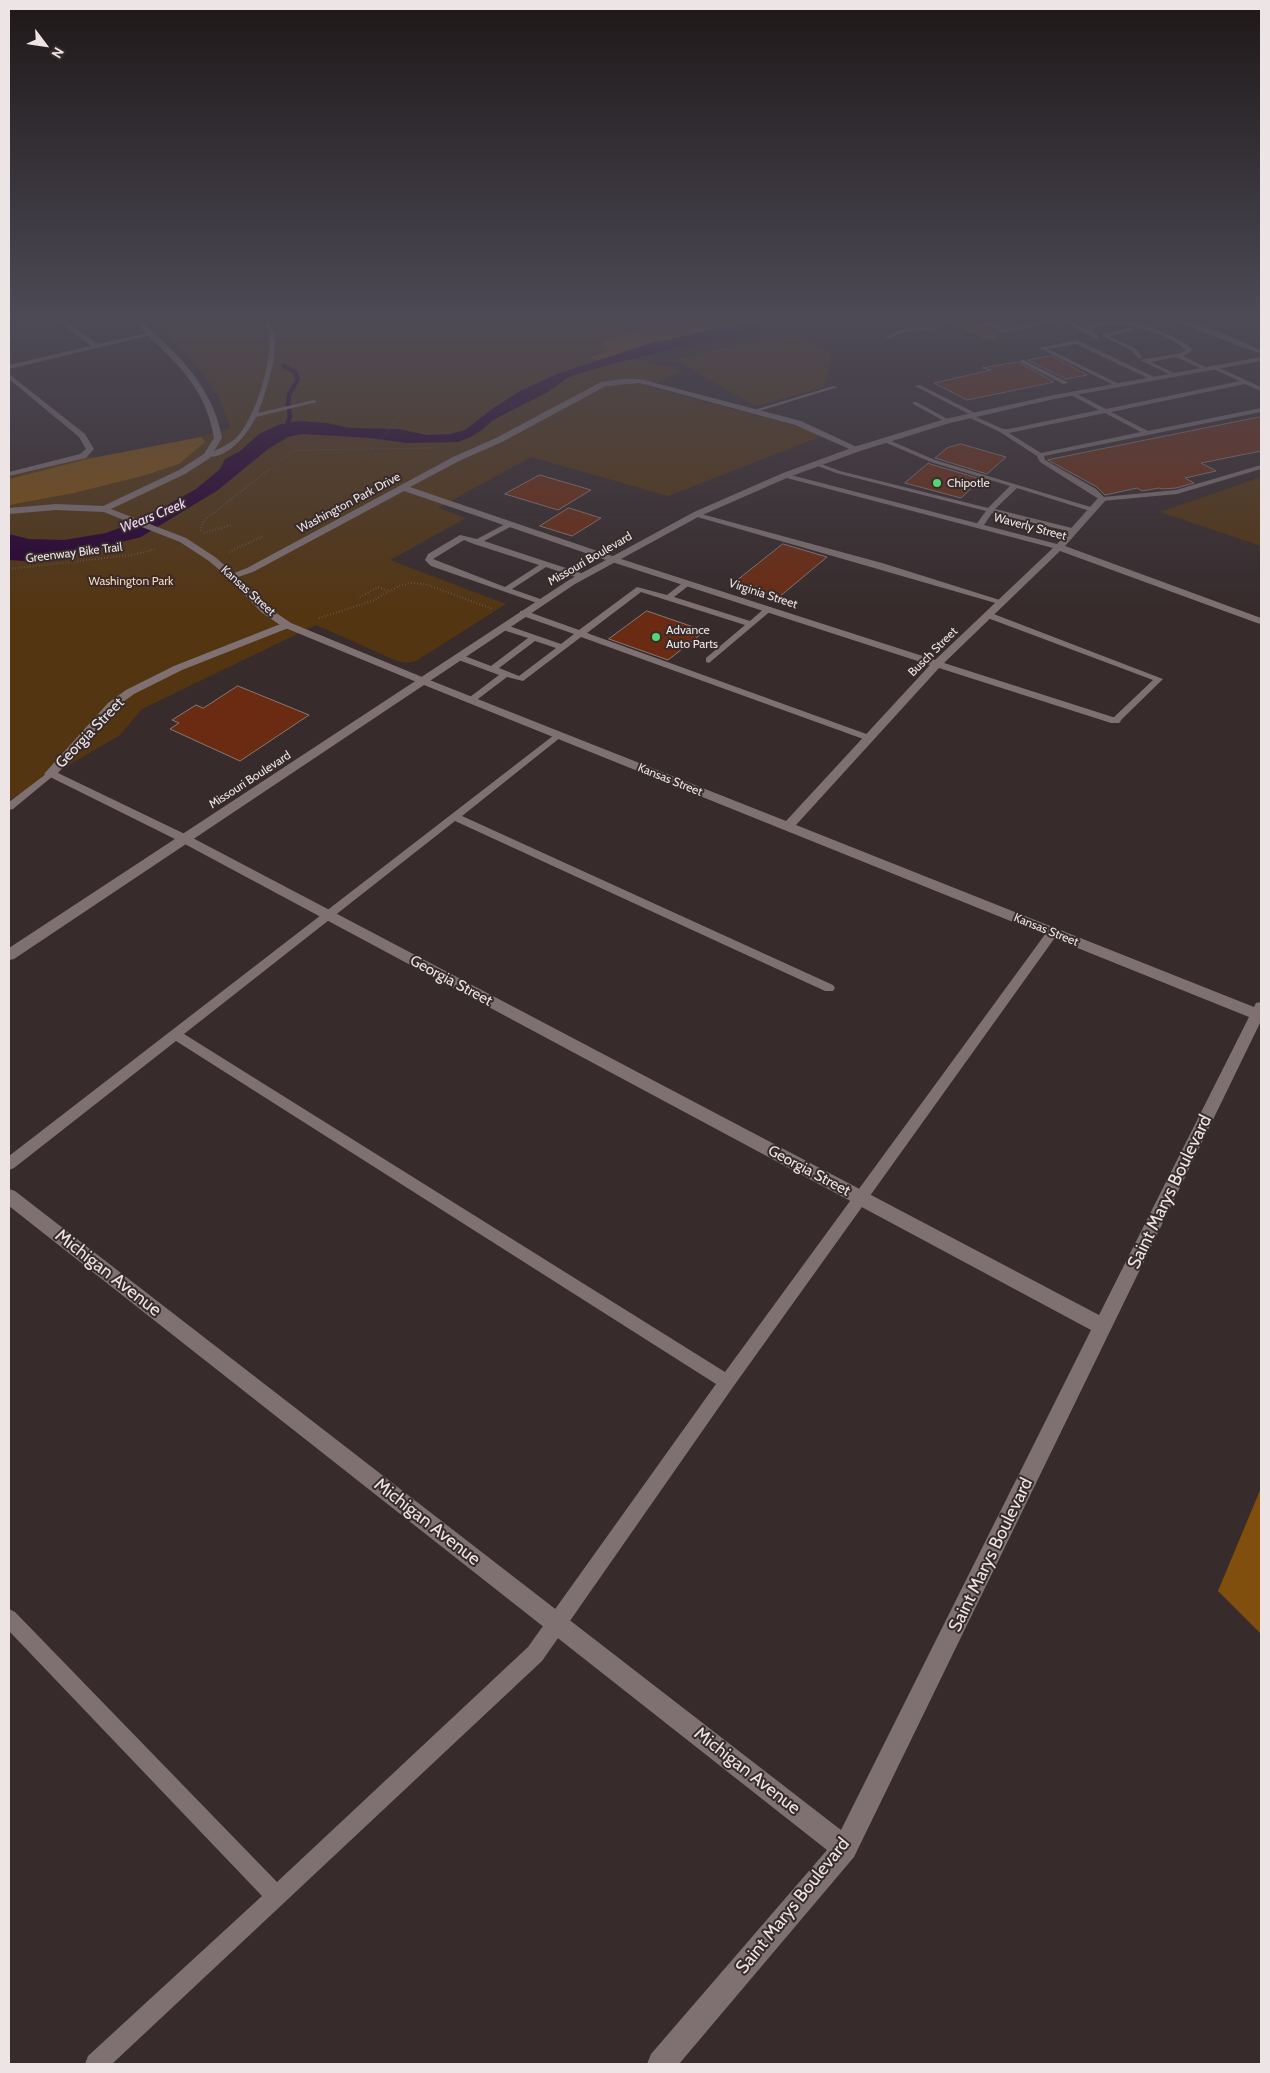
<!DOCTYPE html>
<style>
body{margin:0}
#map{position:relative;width:1270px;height:2073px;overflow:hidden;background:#372b2c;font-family:Cabin,sans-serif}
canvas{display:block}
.frame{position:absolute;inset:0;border:10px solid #ede5e5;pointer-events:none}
.north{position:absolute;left:20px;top:20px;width:50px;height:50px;-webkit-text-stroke:4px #372b2c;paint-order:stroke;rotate:121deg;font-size:14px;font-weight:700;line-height:20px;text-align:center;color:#ede5e5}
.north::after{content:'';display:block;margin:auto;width:18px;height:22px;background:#ede5e5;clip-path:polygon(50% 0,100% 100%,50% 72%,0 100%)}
</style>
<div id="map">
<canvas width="1270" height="2073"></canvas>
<div class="frame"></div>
<div class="north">N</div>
</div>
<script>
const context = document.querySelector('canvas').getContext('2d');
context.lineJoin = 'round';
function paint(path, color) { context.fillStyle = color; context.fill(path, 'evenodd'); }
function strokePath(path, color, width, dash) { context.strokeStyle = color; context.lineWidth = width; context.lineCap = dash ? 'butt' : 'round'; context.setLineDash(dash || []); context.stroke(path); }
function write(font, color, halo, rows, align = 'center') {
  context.font = font + ' Cabin,sans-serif'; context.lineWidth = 4; context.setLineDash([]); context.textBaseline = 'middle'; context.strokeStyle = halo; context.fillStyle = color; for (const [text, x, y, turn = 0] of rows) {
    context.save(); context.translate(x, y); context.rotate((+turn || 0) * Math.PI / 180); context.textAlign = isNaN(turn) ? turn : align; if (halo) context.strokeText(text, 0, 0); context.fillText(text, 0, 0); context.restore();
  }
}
const green = new Path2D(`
 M174,321H700L612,354L681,370L649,387L810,430L820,437L668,496L531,457L438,508L466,518L390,560L506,604L416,661L406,663L397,661L316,625L142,709L120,735L9,800V476L91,456L103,465L231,428L219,397L200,369L156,326Z
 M797,334L828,350L832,360L824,387L756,406L675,360L713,350Z
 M1261,477V546L1161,512Z`);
const forest = new Path2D(`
 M673,321H766L648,344L600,361L589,358L608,351V348L601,344L604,340Z
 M943,321H975L997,333L996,340L986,339Z
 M201,437L205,442L179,464L146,475L74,493L9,505V479L87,459Z
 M1261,1488V1634L1218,1591Z`);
const water = new Path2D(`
 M766,321H805L739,337L677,348L608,365L569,377L548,392L493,420L483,429L471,437L458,442L407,443L370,438L303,434L288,437L268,449L218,490L141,537L74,554L25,561L9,560V534L29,539L64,540L106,533L122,527L153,513L196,489L220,469L225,459L240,451L259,434L278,425L298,421L327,423L350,428L398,429L427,435L450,434L465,430L492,409L520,391L557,374L648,344L716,329Z`);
const stream = new Path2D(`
 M284,366L295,372L298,379L289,395L288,405
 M286,430L290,416L289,410`);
const building = new Path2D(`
 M1052,356L1087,375L1066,379L1028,360Z
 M1018,362L1054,382L967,400L934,383L991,370L983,368Z
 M1261,417V451L1201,463L1216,471L1185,478L1194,483L1176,488L1162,489L1159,488L1142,491L1137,488L1105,495L1097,487L1048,460Z
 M961,444L1006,457L987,474L935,458L947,448Z
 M929,463L930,464L981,479L961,498L905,483Z
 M540,475L591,490L558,510L505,494Z
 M569,508L601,518L572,536L540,526Z
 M783,544L827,557L779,597L734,583Z
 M647,611L705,631L668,660L609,639Z
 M238,686L309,715L240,761L170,729L179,723L172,720L196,705L203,708Z`);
const pathFar1 = new Path2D(`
 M183,333L189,346
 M637,363L652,358L746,341L823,321
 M365,458L400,416
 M270,469L292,452L299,450L437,448`);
const path = new Path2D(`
 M201,531L202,524L207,518L271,468
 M204,533L231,525
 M229,552L263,536
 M9,569L131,555L157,549
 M360,597L378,587L388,591
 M319,618L372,601L399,586L410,583L425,584L493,609`);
const service = new Path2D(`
 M262,321H268C270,325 273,328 274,332C280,349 265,396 258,413L314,400L317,402L256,417C246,436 228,459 205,457V455C217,449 228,446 238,436C256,415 272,363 269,335C269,330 265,326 262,321Z
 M985,321H994L990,323L1005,329L1044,321H1055L1005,333L983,324Z
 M1063,321H1070L1087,330L1089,327C1119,311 1161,329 1188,345L1193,350L1183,356L1209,369L1204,370L1176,357L1151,362L1178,375L1173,376L1140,360L1181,353L1186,350C1166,333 1118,316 1093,329V331L1099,337L1096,339Z
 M1133,327L1135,330L1109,336L1136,349L1142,357L1139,359L1132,351L1101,335Z
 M905,328H933L936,330L906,332L890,338L885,337Z
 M1077,340L1156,378L1157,379L1152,380L1076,344L1048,349L1121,385L1116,386L1039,348Z
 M1022,359L1067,382L1068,383L1063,384L1020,362Z
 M1215,366L1261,387V391L1245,384L1111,412L1148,431L1261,408V412L1044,456L1045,460L1096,489L1104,497L1176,490L1261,465V469L1177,494L1102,501L1040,462L1037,456L1000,432L968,417L969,414L915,386L920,385L977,414L976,417L1003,429H1009L1099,410L1071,395L1073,392L1106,409L1240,381L1213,369ZM1105,413L1141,432L1041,453L1009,433Z
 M833,386L838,387L756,412L751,411Z
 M913,402H917L951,421L946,422L913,404Z
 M884,438L935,460L1097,509L1090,511L1017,488L995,509L1076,529V533L992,513L982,528H979L975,526L986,511L836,473L813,464L816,462L840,471L988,508L1010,486L931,462L882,441V439Z
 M694,512L882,563L1006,602L999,604L694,516Z
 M509,522L513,524L512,526L484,541L584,574V578H578L546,567L512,589L543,600L544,602L540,604L431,566L425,560L428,554L460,535L477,539ZM464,540L474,544L539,565L505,587L433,559Z
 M685,581L692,583L674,597L750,621L766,607L773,609L709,663L706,662V658L745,625L641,592L587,633L872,736V740H866L581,637L523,681L507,677L474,702H468L466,700L499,675L456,659V655H462L491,666L528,638L500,629V625H506L561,644L574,634L520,615V611H526L579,630L637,587L667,595ZM535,641L556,648L519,676L499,668Z
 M985,613H991L1163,679L1118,723H1112V719L1153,680L985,617Z
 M558,732L561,733V737L462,816L833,985L835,988L833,991H825L455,821L184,1034L725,1372L1049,929H1057L1059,932L733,1387L542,1661L112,2064H85L88,2056L262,1896L9,1631V1609L15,1612L277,1882L528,1647L716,1384L176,1041L14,1168L9,1170V1156Z
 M50,771L55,774L53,776L13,809L9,810V802Z`);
const minor = new Path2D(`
 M58,321H66L98,344L152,332L155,334L9,369V365L91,346Z
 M1173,321C1203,321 1234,339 1261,350V354Z
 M9,374L85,434L94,449L86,458L9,476V472L80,454L86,449L79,437L9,379Z
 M622,379H640L801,421L861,449L854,451L795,425L640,383L606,386L502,442L459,461L410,487L615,557L935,660L1053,548L783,477V473L1057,544L1099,497H1105V501L1065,546L1261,618V624L1257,623L1060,551L944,663L1119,719L1121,721L1119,723H1111L939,668L796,825L1254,1007L1256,1003L1261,1002V1021L854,1857L679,2064H647L651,2054L827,1850L9,1206V1189L15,1191L841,1830L1091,1330L181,842L44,774L108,703L126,690L174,666L283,623H291V627L182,670L134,694L116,707L58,773L189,836L1099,1315L1249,1017L419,683L418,681L423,678L427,679L786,821L930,665L609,561L404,491L253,572L232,579L227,576L247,568L453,457L496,438L601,382Z
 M56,504L104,506L108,509L104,512L56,510L9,514V508Z`);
const tertiary = new Path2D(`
 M134,321H141C178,354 213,387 222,438L210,458L185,474L111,509L186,538L215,557L235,574L269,608L291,623L427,679L428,681L427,683H419L283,627L261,612L229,578L209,561L180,542L101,511V507L179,470L204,454L214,438C205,382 170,359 134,321Z`);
const secondary = new Path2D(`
 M1261,357V361L1054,399L950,423L860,451L789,477L700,516L575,584L14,959L9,960V948L569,580L694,512L783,473L854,447L945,419L1054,395Z`);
const markers = [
 [937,483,5,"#54d672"],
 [656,637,5,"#54d672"]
];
const farPoinames = [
 ["Chipotle",947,483],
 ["Advance",666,630],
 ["Auto Parts",666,644]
];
const farStreetnames = [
 ["Washington Park Drive",349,503,-28],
 ["Waverly Street",1030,527,15],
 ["Greenway Bike Trail",74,553,-7],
 ["Missouri Boulevard",590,559,-30],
 ["Kansas Street",248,591,42],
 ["Virginia Street",763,594,18],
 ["Busch Street",933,652,-45],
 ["Missouri Boulevard",250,780,-33],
 ["Kansas Street",670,780,22],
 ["Kansas Street",1046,930,22]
];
const farParknames = [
 ["Washington Park",131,581]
];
const farWaternames = [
 ["Wears Creek",153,516,-22]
];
const streetNames = [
 ["Georgia Street",90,733,-46],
 ["Georgia Street",451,981,28],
 ["Georgia Street",809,1171,28]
];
const nearStreetnames = [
 ["Saint Marys Boulevard",1170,1192,-64],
 ["Michigan Avenue",108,1273,38],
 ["Michigan Avenue",427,1522,38],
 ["Saint Marys Boulevard",991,1555,-64],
 ["Michigan Avenue",747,1771,38],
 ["Saint Marys Boulevard",793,1906,-51]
];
paint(green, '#533511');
paint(forest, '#804f0d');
paint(water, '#270031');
strokePath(stream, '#270031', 4.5);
paint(building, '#6b2b12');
strokePath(building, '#867874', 1);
strokePath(pathFar1, '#766b6c', 1, [0.5, 2]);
strokePath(path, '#766b6c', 2, [0.5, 2.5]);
paint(service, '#7f7172');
paint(minor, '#7f7172');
paint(tertiary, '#7f7172');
paint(secondary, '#7f7172');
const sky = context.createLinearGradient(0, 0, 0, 612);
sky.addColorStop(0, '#1e1818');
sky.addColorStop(0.52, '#4d4a56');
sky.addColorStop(1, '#4d4a5600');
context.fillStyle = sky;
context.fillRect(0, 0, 1270, 612);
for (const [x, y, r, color] of markers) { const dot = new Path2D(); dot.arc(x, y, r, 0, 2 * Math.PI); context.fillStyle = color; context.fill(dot); strokePath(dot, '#372b2c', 2); }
write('12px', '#ede5e5', '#372b2c', farPoinames, 'left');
write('12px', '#ede5e5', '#372b2c', farStreetnames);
write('12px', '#fad6b3', '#372b2c', farParknames);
write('italic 14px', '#f4d5fc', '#372b2c', farWaternames);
write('15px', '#ede5e5', '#372b2c', streetNames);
write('18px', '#ede5e5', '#372b2c', nearStreetnames);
</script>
